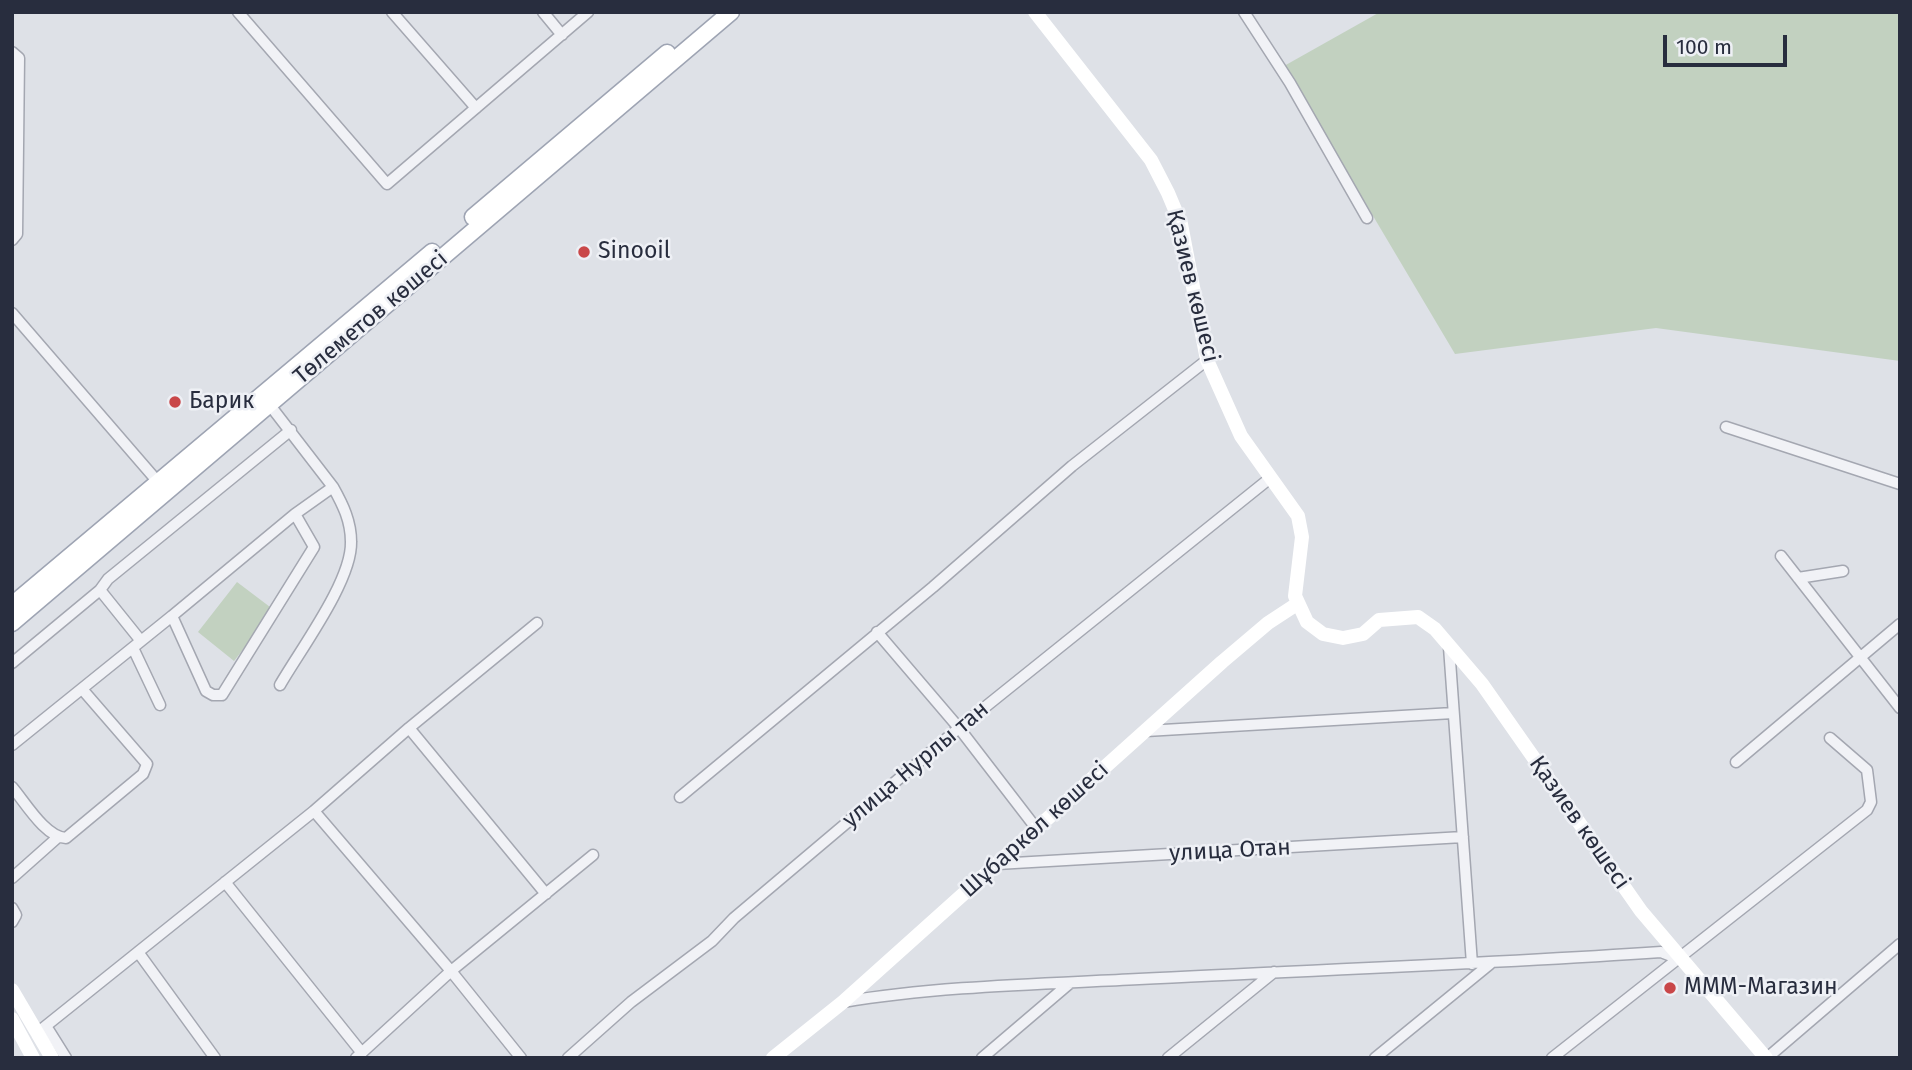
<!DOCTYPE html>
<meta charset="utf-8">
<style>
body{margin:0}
#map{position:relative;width:1912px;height:1070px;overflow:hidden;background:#dee1e7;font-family:"Fira Sans",sans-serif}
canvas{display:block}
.frame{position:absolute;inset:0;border:14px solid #282d3e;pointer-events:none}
.scale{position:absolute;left:1663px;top:35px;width:124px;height:32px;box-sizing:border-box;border:4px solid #282d3e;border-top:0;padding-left:9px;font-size:21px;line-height:24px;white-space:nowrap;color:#282d3e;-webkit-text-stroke:5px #eef0f5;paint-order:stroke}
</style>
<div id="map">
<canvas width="1912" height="1070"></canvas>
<div class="frame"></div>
<div class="scale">100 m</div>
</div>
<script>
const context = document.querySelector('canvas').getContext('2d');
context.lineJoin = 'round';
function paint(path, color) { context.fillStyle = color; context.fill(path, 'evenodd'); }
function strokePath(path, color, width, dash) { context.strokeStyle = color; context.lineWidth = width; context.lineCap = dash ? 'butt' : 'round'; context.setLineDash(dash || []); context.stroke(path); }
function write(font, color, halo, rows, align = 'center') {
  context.font = font + ' "Fira Sans",sans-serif'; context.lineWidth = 5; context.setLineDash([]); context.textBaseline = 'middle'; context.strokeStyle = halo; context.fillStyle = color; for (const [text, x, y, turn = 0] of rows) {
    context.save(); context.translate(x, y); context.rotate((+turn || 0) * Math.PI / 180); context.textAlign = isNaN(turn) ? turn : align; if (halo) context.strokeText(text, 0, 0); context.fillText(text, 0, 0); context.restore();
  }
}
const green = new Path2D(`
 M1380,12H1900V361L1656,328L1455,354L1284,66Z
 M237,582L274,610L234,661L198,632Z`);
const street = new Path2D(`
 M238,12L387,184L588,12
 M392,12L476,108
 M543,12L562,35
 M1244,12L1290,83L1367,218
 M12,52L19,58L17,234L12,240
 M12,313L158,482
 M269,404L333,487L295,514L314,547L222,695H213L206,691L172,616L295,514
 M1726,427L1900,484
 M1781,556L1900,708
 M1798,578L1843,571
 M537,623L409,728L546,894
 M877,632L959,728L1036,828
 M141,641L100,590L108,579L291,430
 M1449,647L1472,964
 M133,648L160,705
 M12,663L100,590
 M280,685C300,650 352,581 351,542C351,521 343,505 333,487
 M409,728L314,811L451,971L521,1058
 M1146,731L1453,713
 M12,745L172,616
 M1736,762L1900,624
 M12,787C25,802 45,837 66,838L143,774L147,764L82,689
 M680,797L933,587L1072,466L1207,360
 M997,864L1463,837
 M12,878L57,838
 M225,882L362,1053
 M12,908L16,915L12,922
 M138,952L215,1058
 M843,1002C938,986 1043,984 1139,979C1313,970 1487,964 1661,952L1679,959
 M46,1026L66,1058
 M37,1033L314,811
 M356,1058L451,971L593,855
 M568,1058L631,1002L712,941L734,918L959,728L1269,479
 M982,1058L1070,983
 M1168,1058L1274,972
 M1375,1058L1490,964
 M1552,1058L1867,810L1871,802L1867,770L1830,738
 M1767,1058L1900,944`);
const secondary = new Path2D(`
 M1035,12L1151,160L1168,193L1181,224L1207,360L1241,436L1298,516L1302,537L1295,596L1307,622L1323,634L1343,638L1363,634L1379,620L1418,617L1435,629L1482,684L1641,911L1766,1058
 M12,990L52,1058
 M12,1019L33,1058
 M773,1058L843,1002L1222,662L1268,623L1297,604`);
const primary = new Path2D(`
 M473,217L667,53
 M12,605L432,252
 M12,623L731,12`);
const markers = [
 [584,252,7,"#c94749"],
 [175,402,7,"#c94749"],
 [1670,988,7,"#c94749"]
];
const poiNames = [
 ["Sinooil",598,252],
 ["Барик",189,402],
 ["МММ-Магазин",1684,988]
];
const streetNames = [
 ["Қазиев көшесі",1192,286,76],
 ["Төлеметов көшесі",371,318,-40],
 ["улица Нурлы тан",916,765,-40],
 ["Қазиев көшесі",1579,823,55],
 ["Шұбаркөл көшесі",1035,830,-42],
 ["улица Отан",1230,851,-3]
];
paint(green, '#c2d1c0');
strokePath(street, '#a4a7b1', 13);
strokePath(primary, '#9ea4b3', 19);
strokePath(street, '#f1f2f6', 10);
strokePath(secondary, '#fff', 14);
strokePath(primary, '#fff', 16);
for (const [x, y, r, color] of markers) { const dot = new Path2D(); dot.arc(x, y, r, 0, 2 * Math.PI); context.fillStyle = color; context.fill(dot); strokePath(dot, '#eef0f5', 2.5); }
write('23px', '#282d3e', '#eef0f5', poiNames, 'left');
write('23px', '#282d3e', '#eef0f5', streetNames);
</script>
